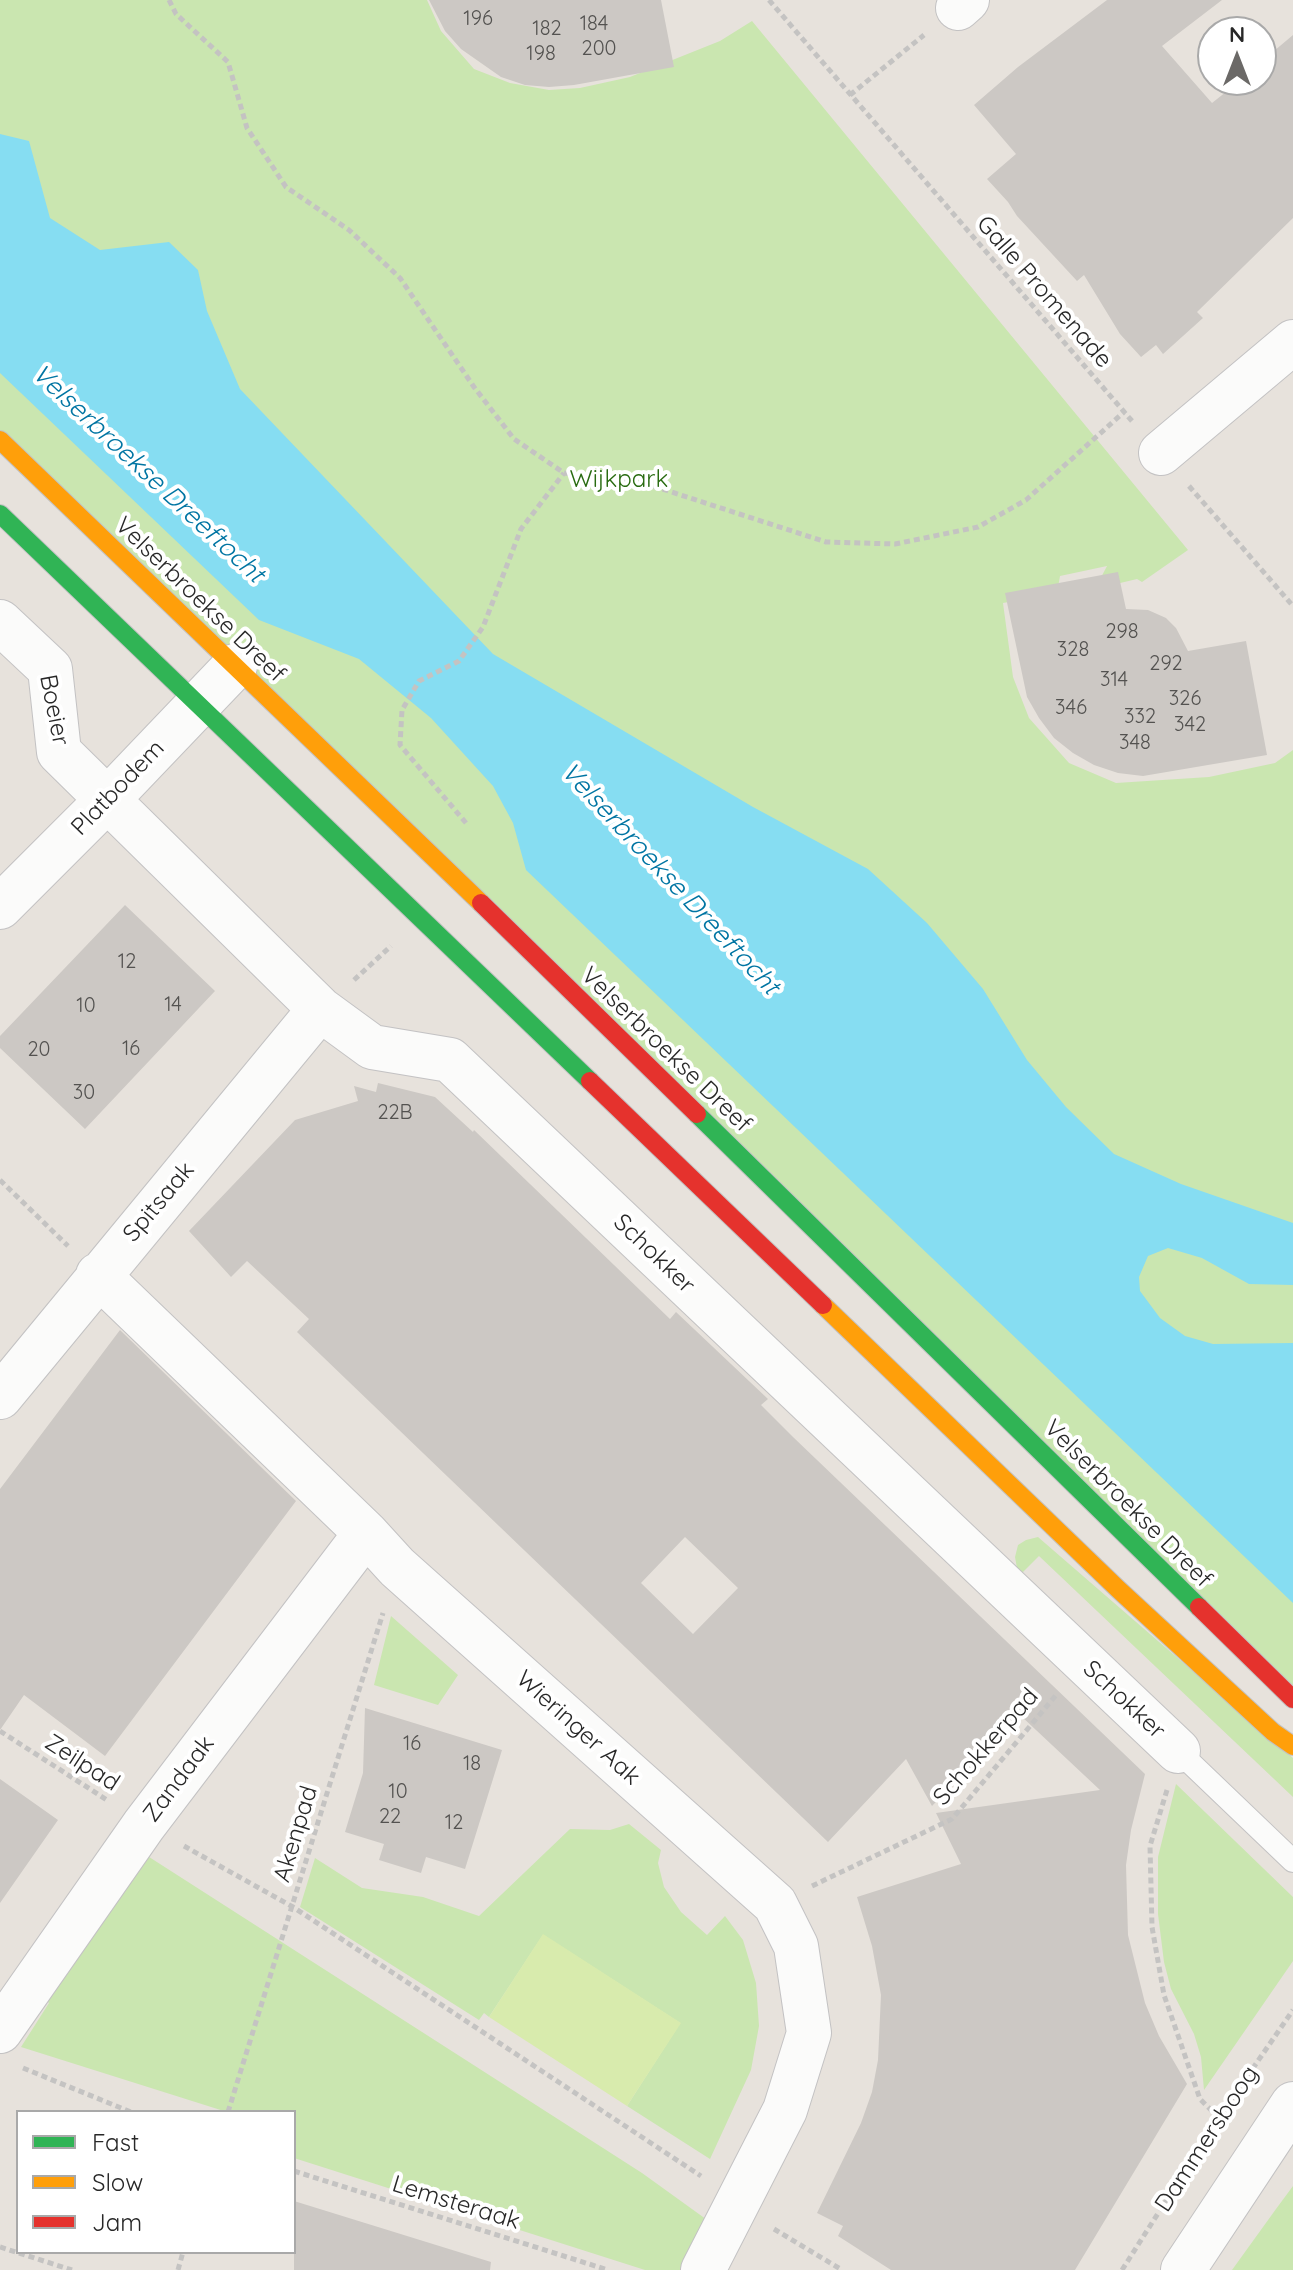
<!DOCTYPE html>
<style>
body{margin:0}
#map{position:relative;width:1293px;height:2270px;overflow:hidden;background:#e7e2dc;font-family:Quicksand,sans-serif}
canvas{display:block}
.legend{position:absolute;left:16px;top:2110px;width:280px;height:144px;box-sizing:border-box;background:#fff;border:2px solid #a9a9a9;margin:0;padding:10px 14px;list-style:none;font-size:24px;color:#282828}
.legend li{display:flex;align-items:center;gap:16px;height:40px}
.legend b{width:40px;border:2px solid #a9a9a9}
.north{position:absolute;left:1197px;top:16px;width:80px;height:80px;box-sizing:border-box;background:#fff;border:2px solid #a9a9a9;border-radius:50%;rotate:0deg;font-size:22px;font-weight:700;line-height:32px;text-align:center;color:#282828}
.north::after{content:'';display:block;margin:auto;width:28px;height:36px;background:#6b6967;clip-path:polygon(50% 0,100% 100%,50% 72%,0 100%)}
</style>
<div id="map">
<canvas width="1293" height="2270"></canvas>
<ul class="legend">
<li><b style="height:10px;background:#30b455"></b>Fast</li>
<li><b style="height:10px;background:#ff9f0a"></b>Slow</li>
<li><b style="height:10px;background:#e5322d"></b>Jam</li>
</ul>
<div class="north">N</div>
</div>
<script>
const ctx = document.querySelector('canvas').getContext('2d');
ctx.lineJoin = 'round';
function fill(path, color) { ctx.fillStyle = color; ctx.fill(path, 'evenodd'); }
const toPath = rows => new Path2D(rows.map(r => 'M' + r).join(''));
function stroke(path, color, width, dash) { ctx.strokeStyle = color; ctx.lineWidth = width; ctx.lineCap = dash ? 'butt' : 'round'; ctx.setLineDash(dash || []); ctx.stroke(path); }
function write(font, color, halo, rows, align = 'center') {
  ctx.font = font + ' Quicksand,sans-serif'; ctx.lineWidth = 8; ctx.setLineDash([]); ctx.textBaseline = 'middle'; ctx.strokeStyle = halo; ctx.fillStyle = color; for (const [text, x, y, turn = 0] of rows) {
    ctx.save(); ctx.translate(x, y); ctx.rotate((+turn || 0) * Math.PI / 180); ctx.textAlign = isNaN(turn) ? turn : align; if (halo) ctx.strokeText(text, 0, 0); ctx.fillText(text, 0, 0); ctx.restore();
  }
}
fill(toPath([
 [0,0,427,0,441,31,474,69,510,83,549,90,580,88,630,77,720,41,752,21,1188,550,1142,582,1137,579,1095,589,1107,566,1060,576,1057,593,1003,603,1013,677,1029,718,1069,763,1116,783,1209,777,1275,763,1293,750,1293,1688,0,436],
 [1038,1537,1293,1758,1293,1797,1039,1556,1022,1573,1017,1568,1015,1557,1018,1545,1026,1540],
 [391,1616,458,1675,438,1705,374,1685],
 [1176,1784,1293,1897,1293,1961,1204,2090,1201,2057,1194,2034,1171,1989,1164,1962,1158,1914,1158,1857],
 [629,1824,661,1850,658,1863,664,1887,681,1912,707,1935,725,1916,743,1940,756,1983,759,2026,751,2070,710,2159,627,2106,680,2023,543,1935,489,2017,484,2013,479,2020,300,1907,315,1858,362,1888,423,1897,479,1916,570,1829,610,1830],
 [146,1855,642,2173,710,2222,682,2270,645,2270,294,2158,294,2112,227,2112,21,2047,49,2003,45,1999],
 [1293,2186,1293,2270,1232,2270,1276,2209]
]), '#cae6b0');
fill(toPath([
 [543,1934,681,2023,627,2106,489,2017]
]), '#d8ebad');
fill(toPath([
 [0,134,29,141,50,218,100,250,169,242,198,270,207,311,240,389,493,654,753,807,868,869,927,923,983,989,1027,1060,1066,1107,1114,1154,1181,1184,1293,1223,1293,1285,1249,1284,1202,1258,1168,1248,1148,1256,1139,1277,1140,1291,1160,1318,1185,1336,1213,1344,1293,1343,1293,1603,526,870,513,823,493,786,431,718,359,659,259,620,0,373]
]), '#86ddf2');
fill(toPath([
 [429,0,661,0,674,67,574,85,549,87,525,85,501,77,461,49,445,31],
 [1107,0,1222,0,1162,46,1212,103,1241,80,1261,80,1261,62,1293,35,1293,218,1197,312,1203,318,1163,354,1156,345,1141,357,1120,334,1084,275,1077,281,1017,216,1008,202,987,179,1016,154,974,105,1018,67],
 [1118,572,1126,609,1148,610,1166,618,1176,628,1188,651,1246,641,1267,755,1143,776,1118,773,1094,765,1073,753,1054,738,1039,718,1027,697,1005,593],
 [125,905,215,991,85,1129,0,1048,0,1036],
 [378,1083,435,1097,473,1132,474,1130,670,1319,676,1312,768,1399,761,1405,793,1437,1145,1774,1131,1830,1126,1865,1128,1935,1145,2003,1159,2036,1187,2084,1075,2270,891,2270,838,2236,843,2226,817,2213,861,2123,872,2092,878,2060,881,1995,872,1946,857,1897,961,1864,936,1813,1100,1790,1020,1715,932,1806,906,1759,828,1842,297,1332,309,1319,247,1261,231,1277,189,1231,295,1120,358,1101,354,1086,376,1092],
 [685,1537,738,1588,693,1634,641,1583],
 [120,1330,296,1501,105,1756,24,1695,0,1730,0,1489],
 [365,1708,502,1750,465,1869,426,1857,421,1873,379,1860,384,1844,345,1832,363,1773],
 [0,1779,58,1820,0,1903],
 [294,2201,491,2262,490,2270,294,2270]
]), '#ccc8c4');
const lane = toPath([
 [1178,1751,1293,1861]
]);
const street = toPath([
 [958,8,967,0],
 [1161,453,1293,342],
 [0,622,50,669,59,752,320,1009,372,1047,450,1060,1178,1751],
 [0,907,108,799,235,666],
 [98,1275,366,1533,397,1567,775,1904,796,1946,809,2033,785,2110,703,2270],
 [0,1397,320,1009],
 [0,2031,144,1825,366,1533],
 [1183,2270,1293,2104]
]);
const fast = toPath([
 [0,514,590,1081],
 [697,1114,1199,1607]
]);
const slow = toPath([
 [0,440,481,903],
 [823,1305,1118,1589,1273,1732,1293,1746]
]);
const jam = toPath([
 [481,903,697,1114],
 [590,1081,823,1305],
 [1199,1607,1293,1699]
]);
stroke(lane, '#c3c2c3', 24);
stroke(street, '#c3c2c3', 46);
stroke(fast, '#c3c2c3', 20);
stroke(slow, '#c3c2c3', 20);
stroke(jam, '#c3c2c3', 20);
stroke(toPath([
 [169,0,176,14,228,62,247,128,286,187,349,230,400,278,474,387,514,439,564,473,653,486,826,542,895,544,978,527,1026,500,1124,412],
 [769,0,1132,421],
 [850,95,924,35],
 [1189,486,1293,606],
 [466,823,400,745,402,710,419,681,459,661,483,627,521,529,564,473],
 [354,980,391,946],
 [0,1180,68,1246],
 [0,1731,107,1800],
 [1167,1790,1150,1846,1152,1927,1164,1995,1200,2099,1228,2127],
 [184,1846,293,1907,701,2176],
 [812,1886,952,1819,1057,1694],
 [23,2068,131,2112],
 [228,2112,383,1613],
 [294,2171,608,2270],
 [774,2229,842,2270],
 [0,2247,72,2270],
 [178,2270,183,2252],
 [1122,2270,1218,2119,1293,2010]
]), '#c4c3c2', 5, [6, 4]);
stroke(lane, '#fbfbfa', 22);
stroke(street, '#fbfbfa', 44);
stroke(fast, '#30b455', 18);
stroke(slow, '#ff9f0a', 18);
stroke(jam, '#e5322d', 18);
write('20px', '#535250', null, [
 ["196",478,19],
 ["184",594,24],
 ["182",547,29],
 ["200",599,49],
 ["198",541,54],
 ["298",1122,632],
 ["328",1073,650],
 ["292",1166,664],
 ["314",1114,680],
 ["326",1185,699],
 ["346",1071,708],
 ["332",1140,717],
 ["342",1190,725],
 ["348",1135,743],
 ["12",127,962],
 ["14",173,1005],
 ["10",86,1006],
 ["16",131,1049],
 ["20",39,1050],
 ["30",84,1093],
 ["22B",395,1113],
 ["16",412,1744],
 ["18",472,1764],
 ["10",398,1792],
 ["22",390,1817],
 ["12",454,1823]
]);
write('24px', '#282828', '#fff', [
 ["Galle Promenade",1044,292,49],
 ["Velserbroekse Dreef",200,600,44],
 ["Boeier",54,710,79],
 ["Platbodem",118,788,-46],
 ["Velserbroekse Dreef",666,1050,44],
 ["Spitsaak",159,1202,-50],
 ["Schokker",654,1254,44],
 ["Velserbroekse Dreef",1128,1504,45],
 ["Schokker",1124,1700,43],
 ["Wieringer Aak",578,1728,42],
 ["Schokkerpad",986,1747,-49],
 ["Zeilpad",82,1763,33],
 ["Zandaak",179,1779,-53],
 ["Akenpad",296,1834,-73],
 ["Dammersboog",1207,2139,-57],
 ["Lemsteraak",456,2203,17]
]);
write('24px', '#296b11', '#fff', [
 ["Wijkpark",619,480]
]);
write('italic 26px', '#0075a3', '#fff', [
 ["Velserbroekse Dreeftocht",148,474,43],
 ["Velserbroekse Dreeftocht",670,879,47]
]);
</script>
